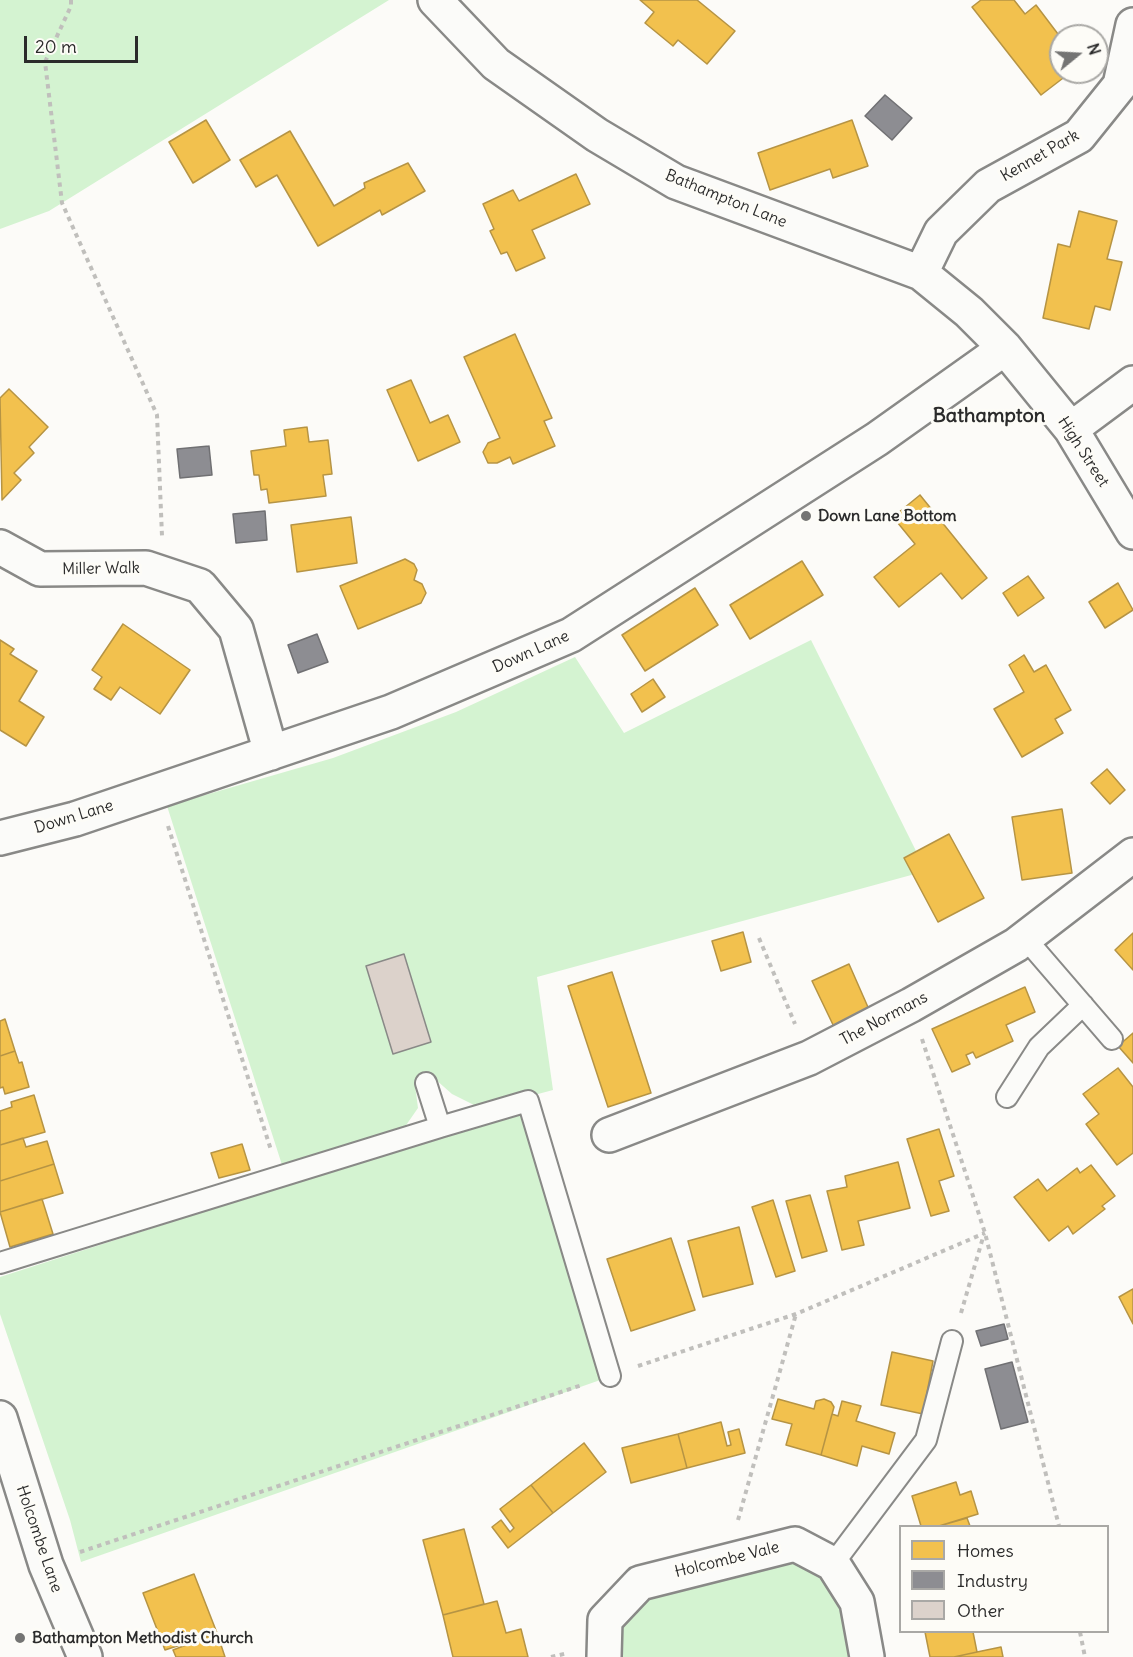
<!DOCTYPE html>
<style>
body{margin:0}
#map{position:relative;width:1133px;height:1657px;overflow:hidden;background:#fcfbf8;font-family:Delius,sans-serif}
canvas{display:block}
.legend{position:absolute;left:899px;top:1525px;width:210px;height:108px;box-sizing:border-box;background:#fdfcf7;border:2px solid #a9a8a5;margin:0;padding:8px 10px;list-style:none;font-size:18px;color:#2b2b2b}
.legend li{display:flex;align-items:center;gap:12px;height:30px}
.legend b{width:30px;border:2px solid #a9a8a5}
.north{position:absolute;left:1049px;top:24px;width:60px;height:60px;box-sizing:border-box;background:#fdfcf7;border:2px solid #a9a8a5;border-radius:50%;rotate:72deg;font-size:16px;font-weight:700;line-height:24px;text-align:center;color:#2b2b2b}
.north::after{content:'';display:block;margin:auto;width:21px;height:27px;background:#747473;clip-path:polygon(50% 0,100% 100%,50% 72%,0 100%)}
.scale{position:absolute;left:24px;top:36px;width:114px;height:27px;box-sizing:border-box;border:3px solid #2b2b2b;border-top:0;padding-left:8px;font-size:18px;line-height:21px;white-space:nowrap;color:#2b2b2b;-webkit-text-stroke:4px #fdfcf7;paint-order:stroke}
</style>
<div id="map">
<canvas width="1133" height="1657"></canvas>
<ul class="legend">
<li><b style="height:16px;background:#f2c14e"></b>Homes</li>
<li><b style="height:16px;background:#8d8d92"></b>Industry</li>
<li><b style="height:16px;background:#dcd2cb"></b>Other</li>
</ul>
<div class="north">N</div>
<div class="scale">20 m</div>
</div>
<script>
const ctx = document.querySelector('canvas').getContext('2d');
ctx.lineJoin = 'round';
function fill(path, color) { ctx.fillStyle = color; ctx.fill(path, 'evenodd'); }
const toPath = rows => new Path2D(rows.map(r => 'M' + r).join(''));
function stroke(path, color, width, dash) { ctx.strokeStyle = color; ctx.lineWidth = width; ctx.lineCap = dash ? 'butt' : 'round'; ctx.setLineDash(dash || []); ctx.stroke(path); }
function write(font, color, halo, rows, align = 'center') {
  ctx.font = font + ' Delius,sans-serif'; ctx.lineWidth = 6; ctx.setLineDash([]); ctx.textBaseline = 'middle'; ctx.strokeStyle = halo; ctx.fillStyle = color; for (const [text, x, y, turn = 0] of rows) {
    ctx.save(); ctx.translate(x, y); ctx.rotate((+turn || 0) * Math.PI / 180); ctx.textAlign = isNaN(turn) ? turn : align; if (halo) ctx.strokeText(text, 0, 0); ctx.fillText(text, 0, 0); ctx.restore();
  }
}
fill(toPath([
 [0,0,389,0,49,211,0,229],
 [811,640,926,871,537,977,553,1090,482,1109,452,1094,435,1079,415,1085,418,1108,402,1131,282,1165,167,806,333,758,456,712,575,657,624,733],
 [529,1107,606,1378,81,1562,70,1520,0,1314,0,1277],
 [793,1562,824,1572,841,1608,851,1657,620,1657,620,1627,648,1597]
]), '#d4f3d1');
const homes = toPath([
 [640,0,697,0,735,31,707,64,678,40,673,46,645,23,654,12,640,0],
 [981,0,1014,0,1025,14,1036,5,1061,38,1061,72,1071,72,1041,95,972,7,981,0],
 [206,120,230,160,193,183,169,142,206,120],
 [852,120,868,166,833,178,830,169,770,190,758,153,852,120],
 [290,131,334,206,365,188,364,183,408,163,425,191,382,215,380,210,318,246,277,175,256,187,240,160,290,131],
 [576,174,590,204,532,230,545,258,516,271,507,252,501,254,490,231,494,229,483,204,513,190,519,201,576,174],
 [1079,211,1117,221,1107,259,1122,262,1110,310,1095,306,1089,329,1043,318,1058,244,1070,247,1079,211],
 [515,334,552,418,544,421,555,446,513,464,510,457,497,463,488,463,483,452,488,443,500,438,464,357,515,334],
 [411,380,430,423,448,415,460,442,418,461,387,390,411,380],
 [9,389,48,427,29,447,34,453,14,473,21,480,2,500,0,398,9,389],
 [307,427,309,442,328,440,332,474,323,475,326,496,269,503,267,489,261,490,259,475,254,475,251,451,286,446,284,430,307,427],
 [920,495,987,578,962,599,941,573,899,607,874,577,915,544,893,517,920,495],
 [351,517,357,563,297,572,291,525,351,517],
 [405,559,414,564,417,570,414,580,422,584,426,593,421,603,358,629,340,586,405,559],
 [802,561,823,595,750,639,730,605,802,561],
 [1028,576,1044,598,1018,616,1003,593,1028,576],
 [1118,583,1133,610,1105,628,1089,602,1118,583],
 [695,588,718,625,645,671,622,635,695,588],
 [123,624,190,670,160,714,120,687,111,700,94,689,102,677,92,670,123,624],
 [0,640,14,649,10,654,37,671,19,701,44,717,26,746,0,730,0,640],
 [1024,655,1034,672,1046,665,1071,710,1055,719,1063,733,1022,757,994,709,1024,692,1009,665,1024,655],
 [653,679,665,697,642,712,631,694,653,679],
 [1107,769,1125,790,1110,804,1091,783,1107,769],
 [1062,809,1072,873,1022,880,1012,817,1062,809],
 [949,834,984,898,938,922,904,858,949,834],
 [743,932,751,962,721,971,712,941,743,932],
 [1133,933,1133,970,1115,950,1133,933],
 [849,964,871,1014,836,1031,812,981,849,964],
 [612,972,651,1093,608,1107,568,986,612,972],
 [1025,987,1035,1012,1006,1025,1013,1041,976,1058,973,1052,966,1055,970,1064,952,1072,932,1029,1025,987],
 [5,1019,15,1051,0,1056,0,1021,5,1019],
 [1133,1033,1133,1063,1118,1046,1133,1033],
 [15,1051,19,1063,22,1062,29,1087,5,1094,3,1087,0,1088,0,1056,15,1051],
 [1118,1068,1133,1087,1133,1153,1117,1165,1086,1124,1099,1114,1083,1094,1118,1068],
 [34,1095,45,1132,0,1145,0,1111,12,1107,11,1102,34,1095],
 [939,1129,954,1176,939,1181,949,1211,931,1216,907,1139,939,1129],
 [23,1138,26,1147,47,1141,54,1164,0,1181,0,1145,23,1138],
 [242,1144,250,1170,219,1178,211,1153,242,1144],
 [898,1162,910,1208,858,1221,864,1245,842,1250,827,1191,847,1187,845,1176,898,1162],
 [54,1164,63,1193,0,1212,0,1181,54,1164],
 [1091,1165,1115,1196,1102,1206,1105,1209,1073,1234,1068,1226,1049,1241,1014,1197,1038,1179,1047,1191,1077,1168,1080,1173,1091,1165],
 [810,1195,827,1251,802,1258,786,1201,810,1195],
 [42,1199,53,1234,10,1247,0,1212,42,1199],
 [773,1200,795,1271,776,1277,752,1207,773,1200],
 [739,1227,753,1284,703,1297,688,1241,739,1227],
 [671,1238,695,1310,631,1331,607,1259,671,1238],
 [1133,1289,1133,1324,1119,1297,1133,1289],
 [892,1352,933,1361,923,1414,881,1405,892,1352],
 [778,1399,814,1409,816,1401,824,1399,831,1402,834,1407,821,1455,786,1445,792,1424,772,1419,778,1399],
 [842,1401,861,1406,856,1421,895,1433,889,1454,862,1446,857,1466,821,1455,832,1414,838,1416,842,1401],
 [721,1422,727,1446,731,1445,728,1432,739,1429,745,1453,687,1468,678,1434,721,1422],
 [678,1434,687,1468,631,1483,622,1448,678,1434],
 [584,1443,606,1472,553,1513,531,1485,584,1443],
 [956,1482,960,1495,971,1491,978,1514,939,1526,921,1526,912,1496,956,1482],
 [531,1485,553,1513,508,1548,492,1527,501,1520,510,1532,514,1528,500,1509,531,1485],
 [967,1518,970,1526,939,1526,967,1518],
 [464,1529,484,1604,443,1615,423,1540,464,1529],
 [194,1574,217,1633,165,1650,143,1593,194,1574],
 [497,1601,506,1633,521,1629,528,1657,453,1657,443,1615,497,1601],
 [925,1632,973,1632,977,1652,954,1657,930,1657,925,1632],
 [217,1633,225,1657,176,1657,173,1650,217,1633],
 [1001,1647,1003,1657,954,1657,977,1652,1001,1647]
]);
fill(homes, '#f2c14e');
stroke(homes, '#b69444', 1.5);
const industry = toPath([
 [885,95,912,118,892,140,865,116,885,95],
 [209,446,212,475,180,478,177,449,209,446],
 [265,511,267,540,236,543,233,514,265,511],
 [317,634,328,662,298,673,288,645,317,634],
 [1004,1324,1008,1339,981,1346,976,1331,1004,1324],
 [1012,1362,1028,1422,1001,1429,985,1369,1012,1362]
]);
fill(industry, '#8d8d92');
stroke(industry, '#707073', 1.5);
const building = toPath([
 [404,954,431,1042,393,1054,366,966,404,954]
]);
fill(building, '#dcd2cb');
stroke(building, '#898987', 1.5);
const lane = toPath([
 [1025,938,1112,1039],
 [1007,1097,1039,1047,1083,1005],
 [440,1127,528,1101,610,1376],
 [0,1263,440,1127,426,1083],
 [833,1564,926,1440,952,1341]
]);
const street = toPath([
 [435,0,496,64,597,135,676,182,921,273,969,312,1005,348,1071,429,1133,532],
 [921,273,941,232,988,186,1079,136,1120,85,1133,25],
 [1071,429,1133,383],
 [0,547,40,569,146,568,200,586,236,629,271,753],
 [0,838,75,819,391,712,571,635,877,439,1005,348],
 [609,1135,809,1058,911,1005,1016,945,1133,855],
 [0,1418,46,1565,85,1657],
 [604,1657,605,1620,640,1583,795,1544,833,1564,857,1602,867,1657]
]);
stroke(lane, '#898987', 24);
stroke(street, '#898987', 38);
stroke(toPath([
 [71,0,71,6,45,62,62,203,157,415,162,536],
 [168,826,271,1150],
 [759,938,795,1024],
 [922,1039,985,1233,1059,1526],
 [961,1313,984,1234],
 [638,1366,796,1314,985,1233],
 [738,1520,796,1314],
 [80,1552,582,1385],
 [1080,1632,1085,1657],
 [551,1657,568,1653]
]), '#c0bfbc', 4, [4.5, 4.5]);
stroke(lane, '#fbfbf9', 20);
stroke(street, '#fbfbf9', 33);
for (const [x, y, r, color] of [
 [806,516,6,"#747473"],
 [20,1638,6,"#747473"]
]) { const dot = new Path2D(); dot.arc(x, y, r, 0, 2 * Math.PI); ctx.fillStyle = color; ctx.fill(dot); stroke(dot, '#fdfcf7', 2); }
write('16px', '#2b2b2b', '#fdfcf7', [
 ["Kennet Park",1040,156,-30],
 ["Bathampton Lane",726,199,22],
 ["High Street",1083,452,57],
 ["Miller Walk",101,569,-1],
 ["Down Lane",531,652,-24],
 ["Down Lane",74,817,-17],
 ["The Normans",884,1019,-28],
 ["Holcombe Lane",39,1539,71],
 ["Holcombe Vale",727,1560,-14]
]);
write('bold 16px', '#2b2b2b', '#fdfcf7', [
 ["Down Lane Bottom",818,516],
 ["Bathampton Methodist Church",32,1638]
], 'left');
write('bold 20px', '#2b2b2b', '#fdfcf7', [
 ["Bathampton",989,416]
]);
</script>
